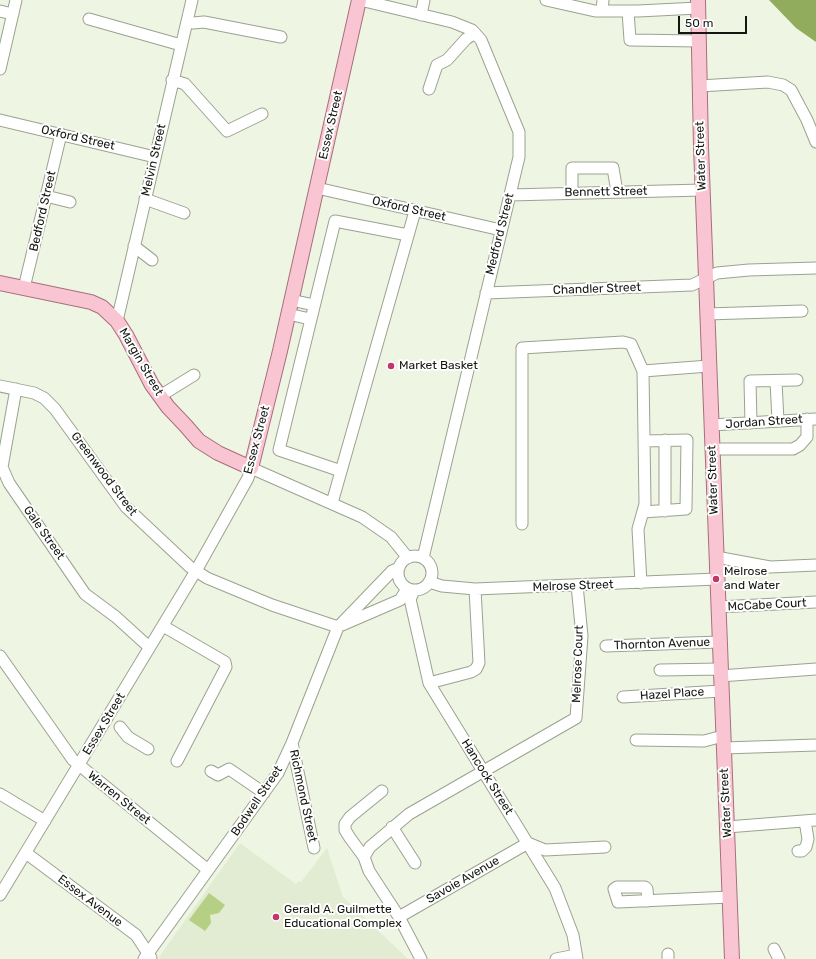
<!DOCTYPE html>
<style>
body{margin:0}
#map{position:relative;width:816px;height:959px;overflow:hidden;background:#eef6e3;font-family:Rubik,sans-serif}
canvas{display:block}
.scale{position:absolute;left:678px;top:16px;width:69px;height:18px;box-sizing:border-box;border:2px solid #141710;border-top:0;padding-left:5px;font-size:12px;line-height:14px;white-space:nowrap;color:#141710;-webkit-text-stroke:3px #fff;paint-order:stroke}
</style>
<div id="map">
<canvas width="816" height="959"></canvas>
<div class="scale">50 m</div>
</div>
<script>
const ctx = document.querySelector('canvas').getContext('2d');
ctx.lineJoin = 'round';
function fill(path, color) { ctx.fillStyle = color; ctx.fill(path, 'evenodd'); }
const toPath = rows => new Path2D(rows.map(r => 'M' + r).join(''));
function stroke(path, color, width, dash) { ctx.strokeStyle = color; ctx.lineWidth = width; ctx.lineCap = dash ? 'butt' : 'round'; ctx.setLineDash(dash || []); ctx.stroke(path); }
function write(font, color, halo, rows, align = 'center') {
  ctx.font = font + ' Rubik,sans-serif'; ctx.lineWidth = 4; ctx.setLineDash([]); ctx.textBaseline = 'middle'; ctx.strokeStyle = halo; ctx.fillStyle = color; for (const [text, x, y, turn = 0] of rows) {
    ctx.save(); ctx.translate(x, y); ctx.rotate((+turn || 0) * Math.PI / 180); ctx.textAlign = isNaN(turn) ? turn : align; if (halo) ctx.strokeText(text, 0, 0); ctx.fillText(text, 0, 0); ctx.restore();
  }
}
fill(toPath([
 [240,843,296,884,298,881,301,882,327,848,343,897,408,959,160,959,159,957]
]), '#e2ecd2');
fill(toPath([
 [209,893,225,905,219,913,210,915,211,923,205,931,189,920]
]), '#b5d084');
fill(toPath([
 [769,0,816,0,816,42,796,28]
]), '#91ac5c');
const minor = toPath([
 [360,0,452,22,472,30,481,40,519,132,519,157,423,558],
 [546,0,595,11,638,11,698,8],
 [0,11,13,14],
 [602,11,603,0],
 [628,11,630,40,699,41],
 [421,15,424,0],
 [89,19,181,45],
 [187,21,193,23,204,22,281,37],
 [0,69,16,0],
 [172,80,185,84,227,131,262,114],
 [699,86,768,82,783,85,791,90,807,120,816,142],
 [429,89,437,65,447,60,466,39,475,33],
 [0,120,155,157],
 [317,188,501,230],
 [572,193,572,168,613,168,617,192],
 [510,195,702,190],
 [46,196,70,202],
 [145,199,184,213],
 [134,246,152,260],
 [24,288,61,134],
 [486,293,692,285,717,273,749,270,816,268],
 [291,300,314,305],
 [288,314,310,319],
 [707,314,802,311],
 [117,321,192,0],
 [776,381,778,421],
 [0,386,34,393,44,398,55,409,126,507,190,567,207,578,272,605,338,627],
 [16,389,2,467,9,483,85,594,116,617,149,647],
 [160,396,194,375],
 [751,423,750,381,797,380],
 [711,425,816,419],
 [712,449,793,449,800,445,807,437,807,419],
 [341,471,279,450,335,221,408,235],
 [332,503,415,211],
 [665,511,665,440],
 [643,512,686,509,687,440,644,441],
 [522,524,522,348,623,342,631,344,643,371],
 '398 573a17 17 0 1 1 34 0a17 17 0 1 1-34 0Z',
 [716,557,770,567,816,565],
 [429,582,442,586,475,589,717,579],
 [641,583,638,529,645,504,643,371,709,366],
 [414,591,410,599,429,683,555,888,573,935,577,959],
 [718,607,816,602],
 [342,625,400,600,407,589],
 [163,626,213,655,225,662,226,667,177,761],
 [606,646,719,642],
 [0,656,73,760,208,870],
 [660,670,720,669],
 [720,676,816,669],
 [429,683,471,672,476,669,479,663,475,589],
 [623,697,721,691],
 [120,727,128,737,148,749],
 [636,740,704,741,723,736],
 [292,743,314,848],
 [724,748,816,745],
 [211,771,218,775,229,769,264,793],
 [0,794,45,821],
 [392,827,415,863],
 [727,827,816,820],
 [798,851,802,851,806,847,808,839,805,821],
 [26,853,136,935,151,958],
 [364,857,350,838,345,830,345,824,350,817,382,791],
 [0,895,197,569,248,478,251,468,362,517,391,537,408,558],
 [648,901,647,889,645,887,617,887,614,889,618,902,730,897],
 [399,917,528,843,545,850,605,847],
 [774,949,779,959],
 [668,954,668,959],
 [144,959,278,773,292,743,338,627,392,571,399,568],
 [421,959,399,917,369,871,364,857,370,847,409,814,576,718,582,636,577,585],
 [556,959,576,955]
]);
const major = toPath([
 [698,0,701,147,732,959],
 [0,283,91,302,102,307,117,321,126,335,152,385,168,407,186,426,199,441,218,453,251,468,280,351,359,0]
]);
stroke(minor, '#9ba290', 13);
stroke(major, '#a76f7b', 16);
stroke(minor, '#fff', 11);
stroke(major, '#fac5d3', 14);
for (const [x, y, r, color] of [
 [391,366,4,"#c23669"],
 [716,579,4,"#c23669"],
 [276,917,4,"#c23669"]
]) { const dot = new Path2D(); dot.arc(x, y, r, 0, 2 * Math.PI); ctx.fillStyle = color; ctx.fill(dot); stroke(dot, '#fff', 1.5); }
write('12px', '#141710', '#fff', [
 ["Essex Street",331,125,-77],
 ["Oxford Street",78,138,13],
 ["Water Street",701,156,-92],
 ["Melvin Street",154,160,-77],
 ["Bennett Street",606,192,-1],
 ["Oxford Street",409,209,13],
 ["Bedford Street",43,211,-77],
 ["Medford Street",500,234,-76],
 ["Chandler Street",597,289,-2],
 ["Margin Street",141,362,60],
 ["Jordan Street",764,422,-4],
 ["Essex Street",257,440,-75],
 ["Greenwood Street",104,474,53],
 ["Water Street",713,480,-92],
 ["Gale Street",44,533,55],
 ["Melrose Street",573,586,-2],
 ["McCabe Court",767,605,-3],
 ["Thornton Avenue",662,644,-2],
 ["Melrose Court",578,664,-88],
 ["Hazel Place",672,694,-4],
 ["Essex Street",104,724,-59],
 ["Hancock Street",487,777,58],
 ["Richmond Street",303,796,78],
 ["Warren Street",119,798,39],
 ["Bodwell Street",257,801,-56],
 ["Water Street",726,803,-93],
 ["Savoie Avenue",463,880,-30],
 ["Essex Avenue",90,901,37]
]);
write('12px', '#141710', '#fff', [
 ["Market Basket",399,366],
 ["Melrose",724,572],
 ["and Water",724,586],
 ["Gerald A. Guilmette",284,910],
 ["Educational Complex",284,924]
], 'left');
</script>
